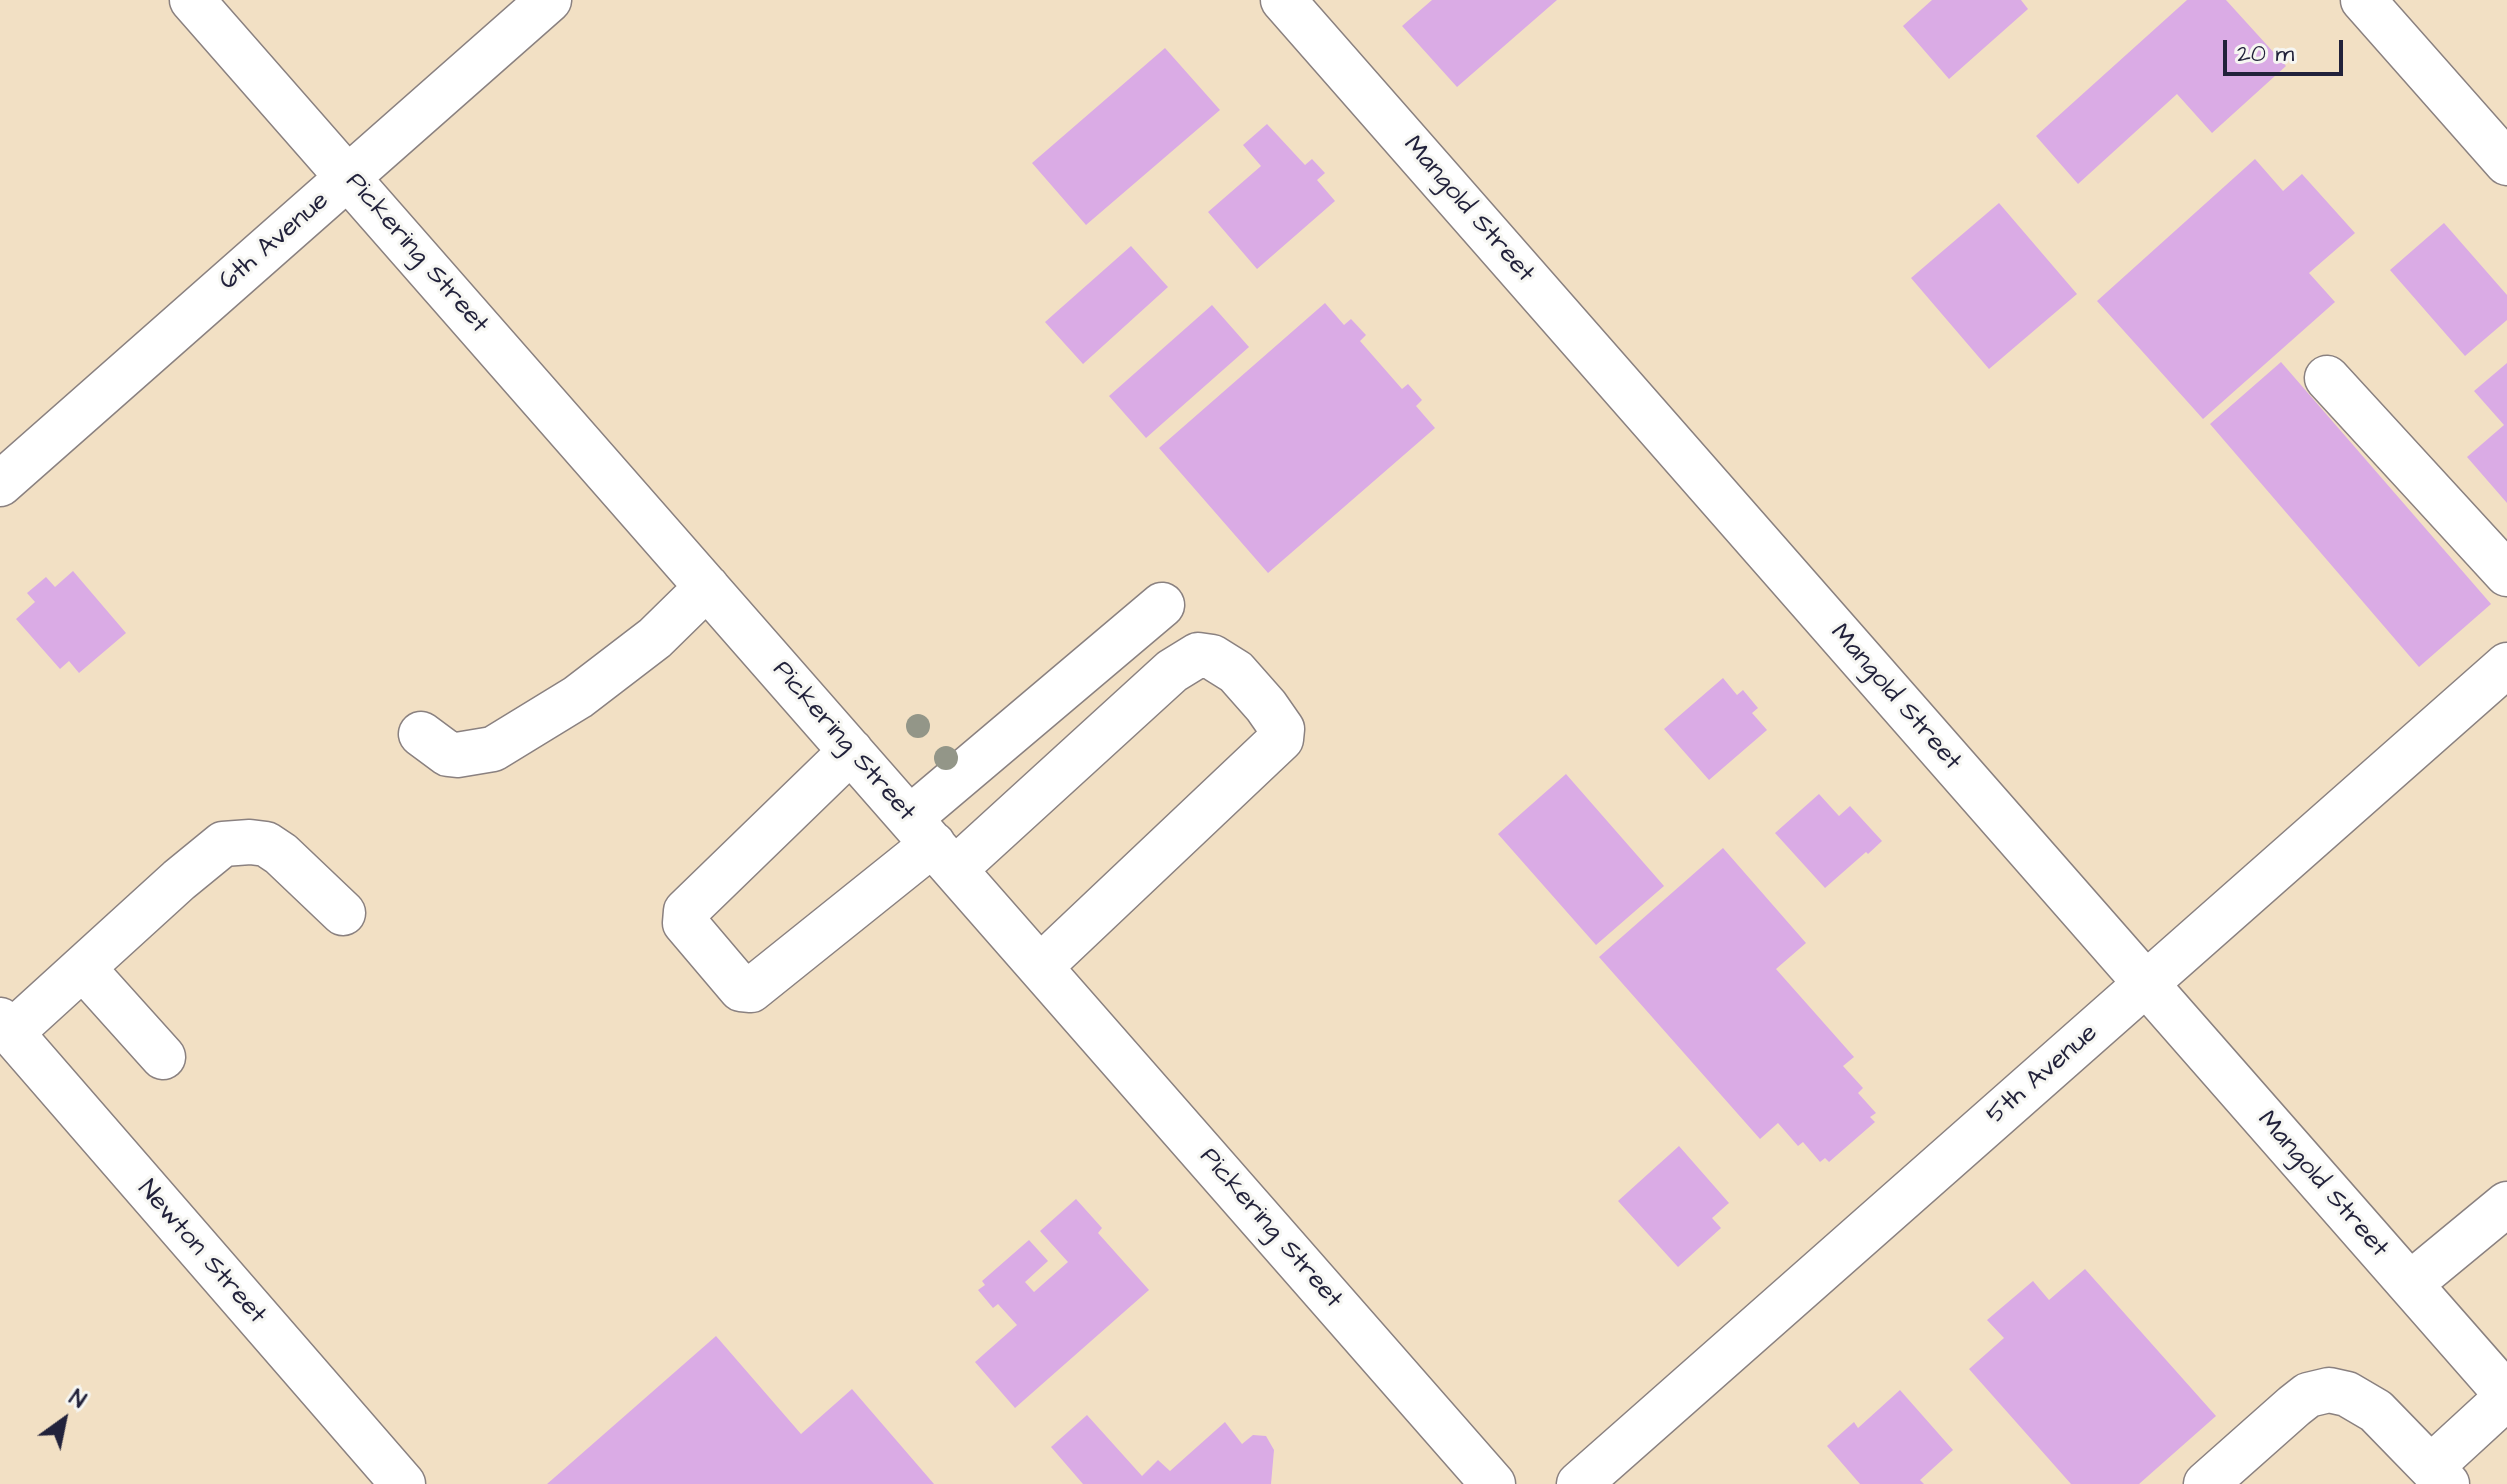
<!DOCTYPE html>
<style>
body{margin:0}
#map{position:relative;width:2507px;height:1484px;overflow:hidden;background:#f2e0c4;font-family:"Architects Daughter",sans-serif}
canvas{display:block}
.north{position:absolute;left:24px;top:1380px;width:80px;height:80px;-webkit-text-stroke:6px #f6f6f2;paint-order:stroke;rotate:33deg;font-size:22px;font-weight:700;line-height:32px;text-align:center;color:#22223b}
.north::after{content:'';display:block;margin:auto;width:28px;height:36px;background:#22223b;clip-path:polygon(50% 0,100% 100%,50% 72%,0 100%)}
.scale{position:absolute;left:2223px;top:40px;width:120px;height:36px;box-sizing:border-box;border:4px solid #22223b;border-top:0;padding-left:10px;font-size:24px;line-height:28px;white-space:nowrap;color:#22223b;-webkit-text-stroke:6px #f6f6f2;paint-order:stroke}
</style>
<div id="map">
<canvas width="2507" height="1484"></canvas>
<div class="north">N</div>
<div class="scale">20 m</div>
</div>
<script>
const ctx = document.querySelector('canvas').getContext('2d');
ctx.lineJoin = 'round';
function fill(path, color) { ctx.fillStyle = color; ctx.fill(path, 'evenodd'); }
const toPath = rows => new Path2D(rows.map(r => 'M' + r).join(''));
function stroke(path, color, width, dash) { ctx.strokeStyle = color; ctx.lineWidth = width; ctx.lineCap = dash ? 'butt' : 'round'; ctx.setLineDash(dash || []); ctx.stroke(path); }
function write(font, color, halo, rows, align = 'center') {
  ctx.font = font + ' "Architects Daughter",sans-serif'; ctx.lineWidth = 6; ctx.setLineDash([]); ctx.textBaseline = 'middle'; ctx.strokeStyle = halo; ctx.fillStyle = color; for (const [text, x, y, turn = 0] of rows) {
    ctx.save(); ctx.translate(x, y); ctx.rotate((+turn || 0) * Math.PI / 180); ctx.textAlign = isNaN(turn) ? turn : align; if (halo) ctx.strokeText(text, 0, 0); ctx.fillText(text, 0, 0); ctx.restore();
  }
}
fill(toPath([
 [1432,0,1557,0,1457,87,1402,26],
 [1932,0,2021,0,2028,9,1949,79,1903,26],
 [2187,0,2226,0,2286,66,2212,133,2177,94,2078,184,2036,136],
 [1165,48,1220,110,1086,225,1032,163],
 [1267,124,1305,165,1312,159,1325,173,1317,180,1335,201,1257,269,1208,212,1261,166,1243,145],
 [2255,159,2283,191,2302,174,2355,233,2309,273,2335,302,2203,419,2097,301],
 [1999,203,2077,294,1989,369,1911,278],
 [2444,223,2507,295,2507,320,2465,356,2390,270],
 [1131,246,1168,287,1083,364,1045,322],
 [1325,303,1344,325,1351,319,1366,335,1360,341,1402,389,1408,384,1422,400,1416,406,1435,428,1268,573,1159,448],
 [1212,305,1249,347,1146,438,1109,396],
 [2281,362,2491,604,2419,667,2210,424],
 [2507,363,2507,503,2467,457,2504,425,2474,391],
 [73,571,126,633,79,673,69,661,60,669,16,619,35,602,27,593,46,577,55,587],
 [1723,678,1737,695,1743,690,1758,708,1752,713,1767,730,1709,780,1664,729],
 [1566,774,1664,886,1596,945,1498,834],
 [1819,794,1839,816,1850,806,1882,841,1868,854,1866,852,1825,888,1775,833],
 [1723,848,1806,943,1776,969,1854,1057,1843,1066,1863,1088,1858,1093,1876,1113,1870,1117,1875,1122,1829,1162,1825,1158,1820,1162,1803,1142,1798,1146,1778,1123,1760,1139,1599,957],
 [1679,1146,1729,1203,1712,1218,1721,1228,1678,1267,1618,1201],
 [1076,1199,1102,1228,1098,1233,1149,1290,1015,1408,975,1362,1017,1325,998,1304,993,1308,978,1290,985,1285,982,1281,1029,1240,1048,1261,1025,1282,1034,1292,1068,1262,1040,1231],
 [2085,1269,2216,1416,2139,1484,2071,1484,1969,1369,2004,1338,1987,1320,2033,1281,2049,1300],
 [716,1336,801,1434,852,1389,934,1484,547,1484],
 [1900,1390,1953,1450,1920,1480,1924,1484,1860,1484,1827,1446,1854,1422,1858,1428],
 [1087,1415,1142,1476,1158,1460,1170,1471,1225,1422,1242,1444,1253,1435,1266,1436,1274,1450,1271,1484,1083,1484,1051,1447]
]), '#daabe5');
const minor = toPath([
 [192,0,1493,1484],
 [1283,0,2507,1395],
 [2363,0,2507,163],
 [2327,378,2507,574],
 [0,484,549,0],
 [421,734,448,754,457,755,493,749,578,697,655,638,707,587],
 [851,751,686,911,685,923,741,989,751,990,933,844],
 [910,818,1162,605],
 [955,869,1172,671,1198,655,1212,657,1236,672,1266,706,1282,729,1281,739,1040,967],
 [83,968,163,1057],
 [0,1020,403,1484],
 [11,1033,179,880,223,844,250,842,266,844,281,854,343,913],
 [2410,1284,2507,1204],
 [2432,1466,2507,1397],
 [1579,1484,2507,665],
 [2206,1484,2294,1406,2308,1395,2329,1390,2347,1394,2376,1411,2447,1484]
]);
stroke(minor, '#8a8180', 47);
stroke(minor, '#fff', 44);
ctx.fillStyle = '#939688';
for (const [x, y] of [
 [918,726],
 [946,758]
]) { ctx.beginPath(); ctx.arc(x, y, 12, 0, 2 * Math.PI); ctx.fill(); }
write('26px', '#22223b', '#f6f6f2', [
 ["Mangold Street",1468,210,49],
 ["6th Avenue",275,242,-41],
 ["Pickering Street",416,254,49],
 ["Mangold Street",1895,698,49],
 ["Pickering Street",843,742,49],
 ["5th Avenue",2043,1075,-41],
 ["Mangold Street",2322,1185,49],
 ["Pickering Street",1270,1229,49],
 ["Newton Street",201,1253,49]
]);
</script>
